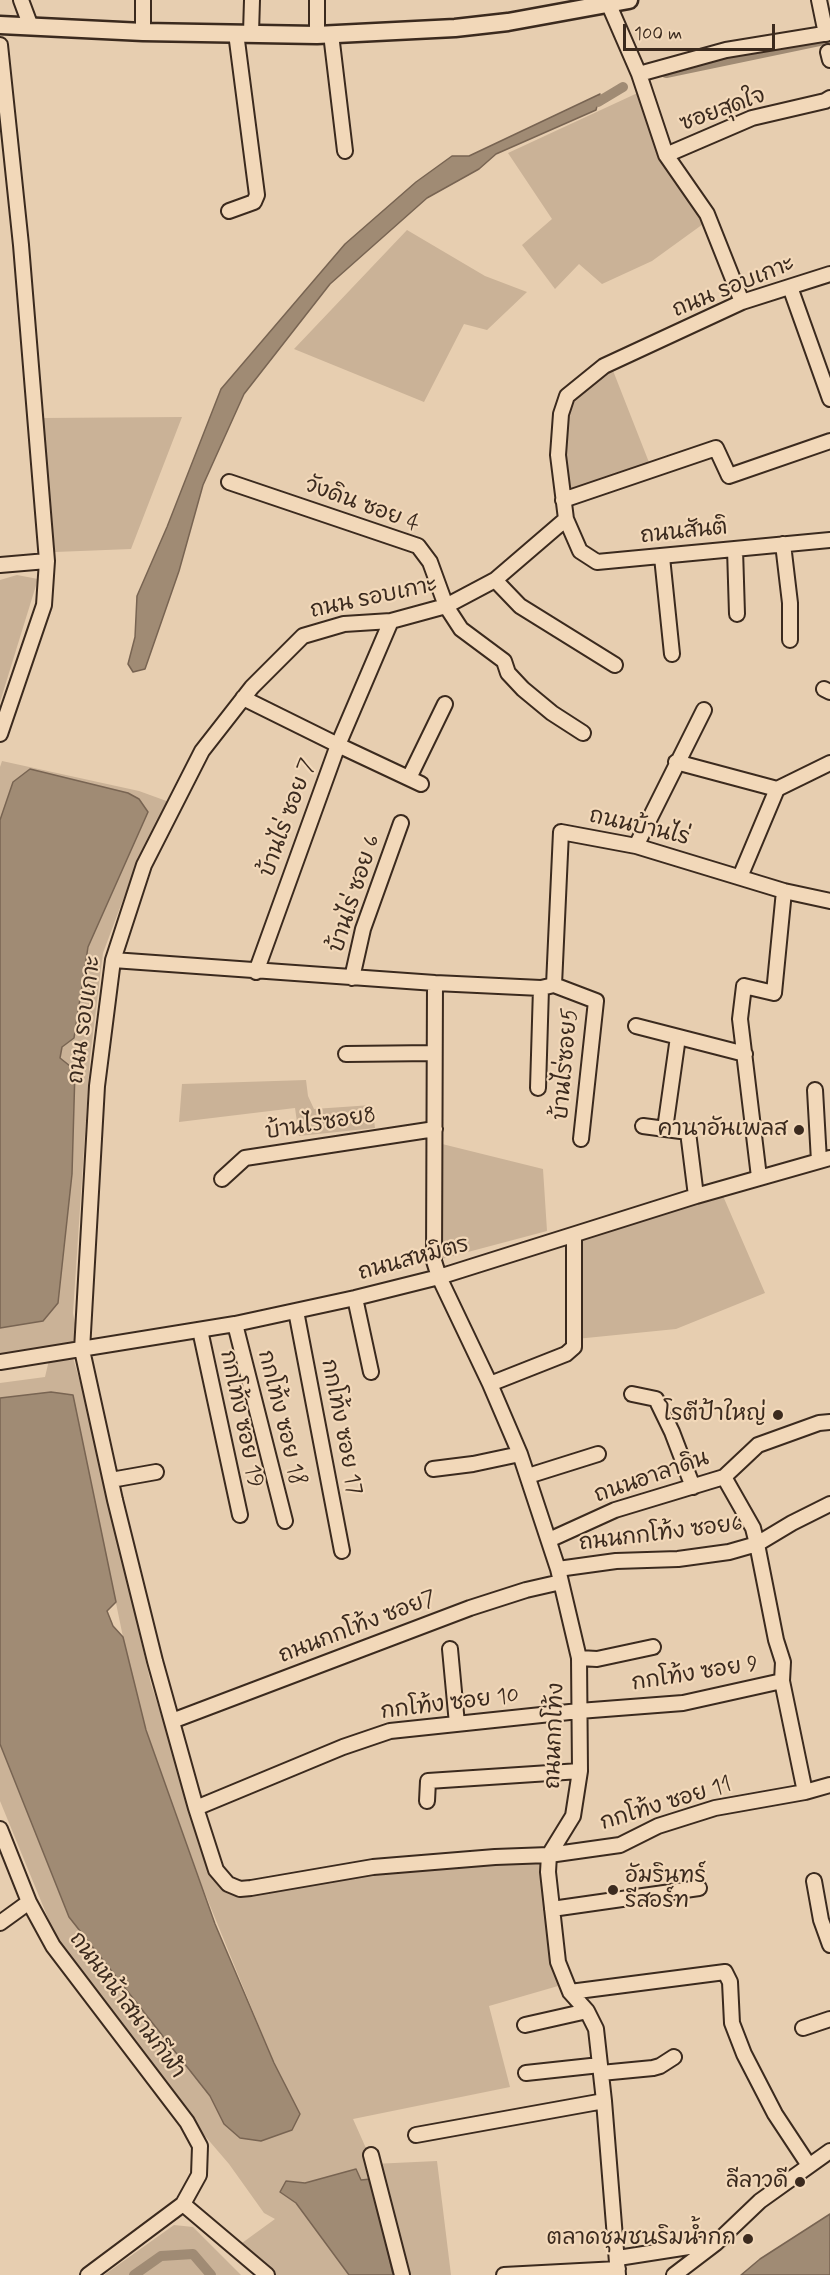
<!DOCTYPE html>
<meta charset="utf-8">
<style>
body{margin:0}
#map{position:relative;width:830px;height:2275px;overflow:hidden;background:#e7ceb0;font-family:Mynerve,sans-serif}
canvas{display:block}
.scale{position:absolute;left:623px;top:24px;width:152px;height:27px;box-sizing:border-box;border:3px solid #3b2a1e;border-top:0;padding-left:8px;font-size:18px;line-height:21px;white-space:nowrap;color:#3b2a1e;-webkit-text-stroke:4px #f2d8b9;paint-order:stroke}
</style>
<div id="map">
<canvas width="830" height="2275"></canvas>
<div class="scale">100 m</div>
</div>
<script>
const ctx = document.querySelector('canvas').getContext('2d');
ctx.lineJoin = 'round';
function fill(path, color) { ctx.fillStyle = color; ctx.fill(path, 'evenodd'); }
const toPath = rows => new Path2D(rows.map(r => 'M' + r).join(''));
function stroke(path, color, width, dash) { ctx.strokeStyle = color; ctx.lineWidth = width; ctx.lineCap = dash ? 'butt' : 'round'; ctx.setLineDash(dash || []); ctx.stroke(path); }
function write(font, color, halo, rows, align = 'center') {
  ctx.font = font + ' Mynerve,"Playpen Sans Thai",sans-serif'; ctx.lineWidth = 4.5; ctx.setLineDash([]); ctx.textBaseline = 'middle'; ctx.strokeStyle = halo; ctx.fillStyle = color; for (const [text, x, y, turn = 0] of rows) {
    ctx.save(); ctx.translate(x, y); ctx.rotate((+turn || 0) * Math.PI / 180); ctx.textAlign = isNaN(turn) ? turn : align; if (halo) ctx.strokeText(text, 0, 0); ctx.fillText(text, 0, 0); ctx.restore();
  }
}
fill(toPath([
 [644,90,664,156,710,219,652,261,602,284,579,264,555,289,522,245,552,219,508,153],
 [407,230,485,276,527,292,487,330,464,324,424,402,294,349],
 [610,363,652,470,563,500,558,455,567,396],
 [182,417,131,549,55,552,43,418],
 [17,575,38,579,0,702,0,580],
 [2,761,139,791,172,803,124,897,103,953,90,1058,73,1313,78,1339,76,1344,60,1348,0,1355,0,1328,43,1321,58,1303,72,1174,75,1070,60,1058,62,1047,74,1038,88,947,147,812,128,793,30,769,13,783,0,820,0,767],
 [306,1080,308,1096,314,1109,372,1105,375,1128,299,1136,295,1108,179,1122,182,1084],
 [434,1142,543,1169,547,1231,434,1261],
 [720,1189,765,1293,676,1329,576,1339,574,1236],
 [73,1358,84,1396,151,1684,213,1873,245,1888,373,1867,549,1855,558,1986,489,2006,510,2087,353,2119,373,2164,437,2161,451,2275,274,2275,242,2243,275,2219,264,2213,229,2164,193,2122,57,1940,0,1801,0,1744,69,1917,210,2096,224,2124,240,2138,261,2141,292,2130,300,2114,274,2063,202,1886,146,1730,123,1637,73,1395,51,1392,0,1398,0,1383,45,1377,49,1360],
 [174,2225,193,2227,241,2275,104,2275]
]), '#cab297');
const water = toPath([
 [600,94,596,110,496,154,479,169,427,198,330,284,244,394,203,485,179,571,145,669,133,672,128,664,135,637,137,596,167,527,221,389,345,244,416,182,452,156,469,156,600,94],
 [30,769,128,793,139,799,148,812,88,947,74,1038,62,1047,60,1058,75,1070,72,1174,58,1303,43,1321,0,1328,0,820,13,782,30,769],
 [51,1392,73,1395,116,1602,107,1611,113,1626,123,1637,146,1730,215,1924,274,2063,300,2114,292,2130,261,2141,240,2138,224,2124,210,2096,69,1917,0,1744,0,1398,51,1392],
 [356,2169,361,2180,371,2179,377,2201,393,2275,349,2275,296,2203,280,2192,286,2181,305,2183,356,2169],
 [830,2214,830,2275,741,2275,760,2259,830,2214]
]);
fill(water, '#a08b74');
stroke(water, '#786452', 1.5);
stroke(toPath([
 [666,73,830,39],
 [598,102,623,87],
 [134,2275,161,2256,193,2254,211,2275]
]), '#a08b74', 10);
const minor = toPath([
 [21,0,31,27],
 [143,0,143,32],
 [819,0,826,34],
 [609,5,639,74,666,155,707,214,742,302],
 [251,33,252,0],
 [331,34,345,151],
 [317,35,317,0],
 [0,45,21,245,47,561,44,605,0,734],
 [828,52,830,60],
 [639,74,726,50,830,33],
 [666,155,752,118,825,101,830,98],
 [229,211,254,202,257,195,236,33],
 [830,274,742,302,604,366,567,396,561,414,558,455,566,519,495,580,446,606,391,621,344,624,303,636,252,687,202,751,144,865,113,960,97,1086,82,1350,115,1500,155,1661,196,1808,216,1870,228,1884,240,1889,251,1888,373,1867,495,1857,549,1855,620,1845,658,1826,715,1808,805,1792,830,1785],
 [790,287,830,399],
 [229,482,418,546,430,562,446,606,461,629,504,661,508,673,523,689,552,713,583,733],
 [563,500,716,448,729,476,830,441],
 [566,519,580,551,597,562,830,540],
 [783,544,790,603,790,640],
 [735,549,737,614],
 [662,557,672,654],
 [0,565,47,561],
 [495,580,520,606,615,665],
 [391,621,338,745,421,784],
 [824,689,830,692],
 [243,698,338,745,256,972],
 [676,762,777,789],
 [409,778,445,704],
 [636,846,704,710],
 [740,877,777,789,830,763],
 [113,960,435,983,541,988,554,985,561,832,636,846,784,891,830,901],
 [352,978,363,929,401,823],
 [435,983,434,1261,439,1277,490,1384,520,1454,558,1569,579,1658,580,1771,573,1816,549,1855,548,1872,558,1962,570,1992,587,2011,596,2029,604,2101,618,2275],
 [554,985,596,1001,581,1139],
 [636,1026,745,1054],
 [346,1054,434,1053],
 [538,1088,541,988],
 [815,1090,819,1161],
 [643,1126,688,1132,696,1196],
 [665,1129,678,1037],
 [759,1177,740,1019,744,986,774,993,784,891],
 [222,1179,245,1158,435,1129],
 [355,1298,371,1372],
 [296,1311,342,1551],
 [235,1324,285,1521],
 [200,1330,240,1515],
 [0,1362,235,1324,355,1298,439,1277,696,1196,830,1158],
 [490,1384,566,1354,574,1347,574,1236],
 [632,1394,656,1399,672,1432,693,1487],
 [433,1469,473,1464,520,1454],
 [528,1476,598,1454],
 [724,1477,753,1528,757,1544,776,1640,783,1662,782,1681,805,1792],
 [111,1480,156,1472],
 [549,1540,615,1510,724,1477,758,1445,819,1423,830,1422],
 [558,1569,616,1561,678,1559,729,1552,757,1544,792,1523,830,1504],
 [450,1649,457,1724],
 [579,1658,597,1659,653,1647],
 [172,1721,470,1608,526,1590,561,1582],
 [427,1801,428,1781,580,1771],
 [196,1808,343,1747,390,1731,579,1711,683,1703,782,1681],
 [0,1829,29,1902,53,1946,187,2122,200,2146,199,2175,183,2204],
 [814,1881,821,1920,830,1945],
 [552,1909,699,1888],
 [0,1923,29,1902],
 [570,1992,725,1972,730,1982,732,2023,744,2054,775,2114,808,2164],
 [525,2025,587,2011],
 [803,2028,830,2019],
 [526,2073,600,2065],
 [601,2073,653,2068,660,2066,674,2057],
 [416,2135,604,2101],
 [371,2155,402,2275],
 [618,2258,714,2243],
 [88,2275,183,2204,267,2275],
 [504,2275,618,2269],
 [674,2275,716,2243,760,2201,830,2151]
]);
const major = toPath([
 [0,25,143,32,317,35,455,28,508,22,629,0]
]);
stroke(minor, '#3b2a1e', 18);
stroke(major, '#3b2a1e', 21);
stroke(minor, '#f2d8b9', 14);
stroke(major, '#f2d8b9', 16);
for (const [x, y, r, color] of [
 [799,1130,6,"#3b2a1e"],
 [778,1415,6,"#3b2a1e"],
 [613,1890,6,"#3b2a1e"],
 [800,2182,6,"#3b2a1e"],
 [748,2239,6,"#3b2a1e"]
]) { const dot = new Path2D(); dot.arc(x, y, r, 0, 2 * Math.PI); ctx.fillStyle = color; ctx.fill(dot); stroke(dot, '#f2d8b9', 2); }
write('22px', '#3b2a1e', '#f2d8b9', [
 ["ซอยสุดใจ",723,111,-20],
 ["ถนน รอบเกาะ",734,288,-22],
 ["วังดิน ซอย 4",362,506,20],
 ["ถนนสันติ",684,533,-6],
 ["ถนน รอบเกาะ",374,599,-12],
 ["บ้านไร่ ซอย 7",289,818,-70],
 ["ถนนบ้านไร่",639,828,13],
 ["บ้านไร่ ซอย 6",356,894,-72],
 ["ถนน รอบเกาะ",86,1020,-82],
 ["บ้านไร่ซอย5",567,1064,-85],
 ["บ้านไร่ซอย8",321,1125,-9],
 ["ถนนสหมิตร",414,1260,-15],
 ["กกโท้ง ซอย 18",280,1418,76],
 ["กกโท้ง ซอย 19",240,1419,78],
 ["กกโท้ง ซอย 17",340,1427,79],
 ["ถนนอาลาดิน",652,1478,-19],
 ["ถนนกกโท้ง ซอย6",661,1535,-7],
 ["ถนนกกโท้ง ซอย7",358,1628,-21],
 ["กกโท้ง ซอย 9",695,1675,-9],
 ["กกโท้ง ซอย 10",450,1705,-7],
 ["ถนนกกโท้ง",556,1736,-88],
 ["กกโท้ง ซอย 11",666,1805,-17],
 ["ถนนหน้าสนามกีฬา",126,2006,53]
]);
write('22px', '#3b2a1e', '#f2d8b9', [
 ["คานาอันเพลส",787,1130],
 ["โรตีป้าใหญ่",766,1415],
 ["อัมรินทร์",625,1877,"left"],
 ["รีสอร์ท",625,1902,"left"],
 ["ลีลาวดี",788,2182],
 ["ตลาดชุมชนริมน้ำกก",736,2239]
], 'right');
</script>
